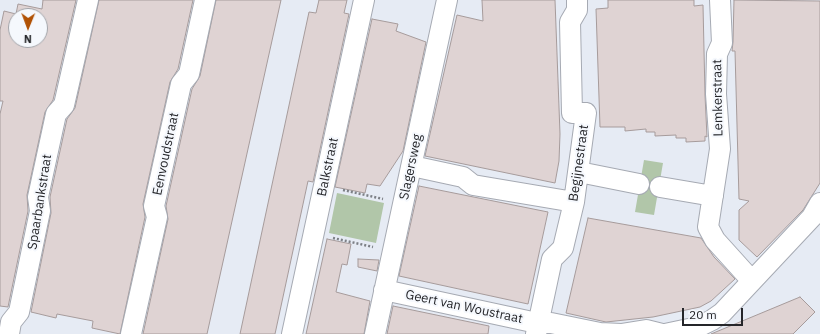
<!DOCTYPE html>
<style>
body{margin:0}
#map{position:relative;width:820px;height:334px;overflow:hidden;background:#e6ebf4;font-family:"IBM Plex Sans",sans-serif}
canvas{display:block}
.north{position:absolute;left:8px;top:8px;width:40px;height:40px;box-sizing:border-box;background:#f5f8fd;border:1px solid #a2a4a9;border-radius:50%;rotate:181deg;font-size:11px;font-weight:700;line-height:16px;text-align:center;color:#25262a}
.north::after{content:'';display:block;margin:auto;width:14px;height:18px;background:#b15205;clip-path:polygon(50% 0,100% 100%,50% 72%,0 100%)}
.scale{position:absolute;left:682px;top:308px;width:61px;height:18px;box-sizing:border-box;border:2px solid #25262a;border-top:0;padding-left:5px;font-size:12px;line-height:14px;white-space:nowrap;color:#25262a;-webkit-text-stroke:3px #f5f8fd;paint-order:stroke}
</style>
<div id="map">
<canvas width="820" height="334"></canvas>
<div class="north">N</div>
<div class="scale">20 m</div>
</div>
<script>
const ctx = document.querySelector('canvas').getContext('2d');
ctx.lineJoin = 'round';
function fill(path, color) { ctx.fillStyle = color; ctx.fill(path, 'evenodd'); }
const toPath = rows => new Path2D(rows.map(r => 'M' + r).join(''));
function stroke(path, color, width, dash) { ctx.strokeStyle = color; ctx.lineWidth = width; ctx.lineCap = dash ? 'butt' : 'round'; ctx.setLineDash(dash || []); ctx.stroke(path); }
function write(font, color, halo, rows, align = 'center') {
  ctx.font = font + ' "IBM Plex Sans",sans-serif'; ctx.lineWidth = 4; ctx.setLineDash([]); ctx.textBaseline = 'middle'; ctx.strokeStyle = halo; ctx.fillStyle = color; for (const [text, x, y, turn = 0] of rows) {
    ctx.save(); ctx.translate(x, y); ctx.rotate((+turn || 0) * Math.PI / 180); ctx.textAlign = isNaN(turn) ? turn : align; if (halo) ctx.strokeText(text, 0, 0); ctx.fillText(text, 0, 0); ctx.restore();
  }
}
fill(toPath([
 [644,160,663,163,654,215,635,212],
 [337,193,384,203,376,243,329,233]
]), '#b1c6a9');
const building = toPath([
 [43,0,76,0,53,100,45,112,27,195,28,211,8,307,0,306,0,114,3,101,0,101,0,30,4,11,16,14,18,4,42,9,43,0],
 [16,16,40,16,40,40,16,40,16,16],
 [99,0,193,0,178,69,170,82,143,204,145,217,120,334,92,328,93,321,57,314,56,318,31,312,51,213,50,197,67,119,75,108,99,0],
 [216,0,281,0,207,334,143,334,168,219,166,206,192,89,200,76,216,0],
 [319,0,347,0,344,13,349,14,313,182,308,181,275,334,240,334,309,12,316,13,319,0],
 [482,0,555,0,560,134,559,161,555,183,425,156,457,15,483,21,482,0],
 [608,0,694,0,694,6,703,5,705,95,707,137,705,136,705,141,686,142,686,138,676,138,676,135,655,136,655,132,646,132,646,129,625,131,625,127,600,127,596,9,608,8,608,0],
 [734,0,820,1,820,183,803,210,757,257,739,240,739,210,749,201,739,199,735,51,732,51,733,42,734,0],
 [372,19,398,24,396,31,426,42,403,151,380,186,367,184,365,193,335,187,372,19],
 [419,186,548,212,528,304,399,276,419,186],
 [588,218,701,238,714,257,735,279,711,301,700,307,653,317,606,322,566,313,588,218],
 [327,239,351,244,347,265,342,264,336,292,370,301,364,334,306,334,327,239],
 [358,259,379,260,377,271,358,267,358,259],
 [800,297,815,312,793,334,711,334,800,297],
 [393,306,489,326,488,334,387,334,393,306]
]);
fill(building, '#dfd3d3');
stroke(building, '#a69b9b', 1);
const minor = toPath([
 [720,0,722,43,717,54,716,94,720,149,708,227,715,240,752,281],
 [412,166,463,177,473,185,574,202],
 [579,172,639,184],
 [660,187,713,196],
 [384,290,537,323,551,323,600,333,621,334,646,330,662,334],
 [9,334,11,322,19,312,40,211,38,197,56,114,64,105,88,0],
 [131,334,157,217,154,206,181,84,189,74,205,0],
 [292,334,364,0],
 [375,334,447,0],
 [536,334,552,259,563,248,574,202,586,113,572,113,570,22,577,10,577,0],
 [665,334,698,327,712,320,722,313,812,217,820,203]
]);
stroke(minor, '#a6aab3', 22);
stroke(toPath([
 [343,190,383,199],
 [333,238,373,247]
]), '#7d8086', 2.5, [2, 2]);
stroke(minor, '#fff', 20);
write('13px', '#25262a', '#f5f8fd', [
 ["Lemkerstraat",718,98,-91],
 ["Eenvoudstraat",166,154,-78],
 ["Begijnestraat",579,163,-82],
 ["Balkstraat",328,167,-78],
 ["Slagersweg",411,167,-78],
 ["Spaarbankstraat",40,202,-81],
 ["Geert van Woustraat",464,307,12]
]);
</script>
